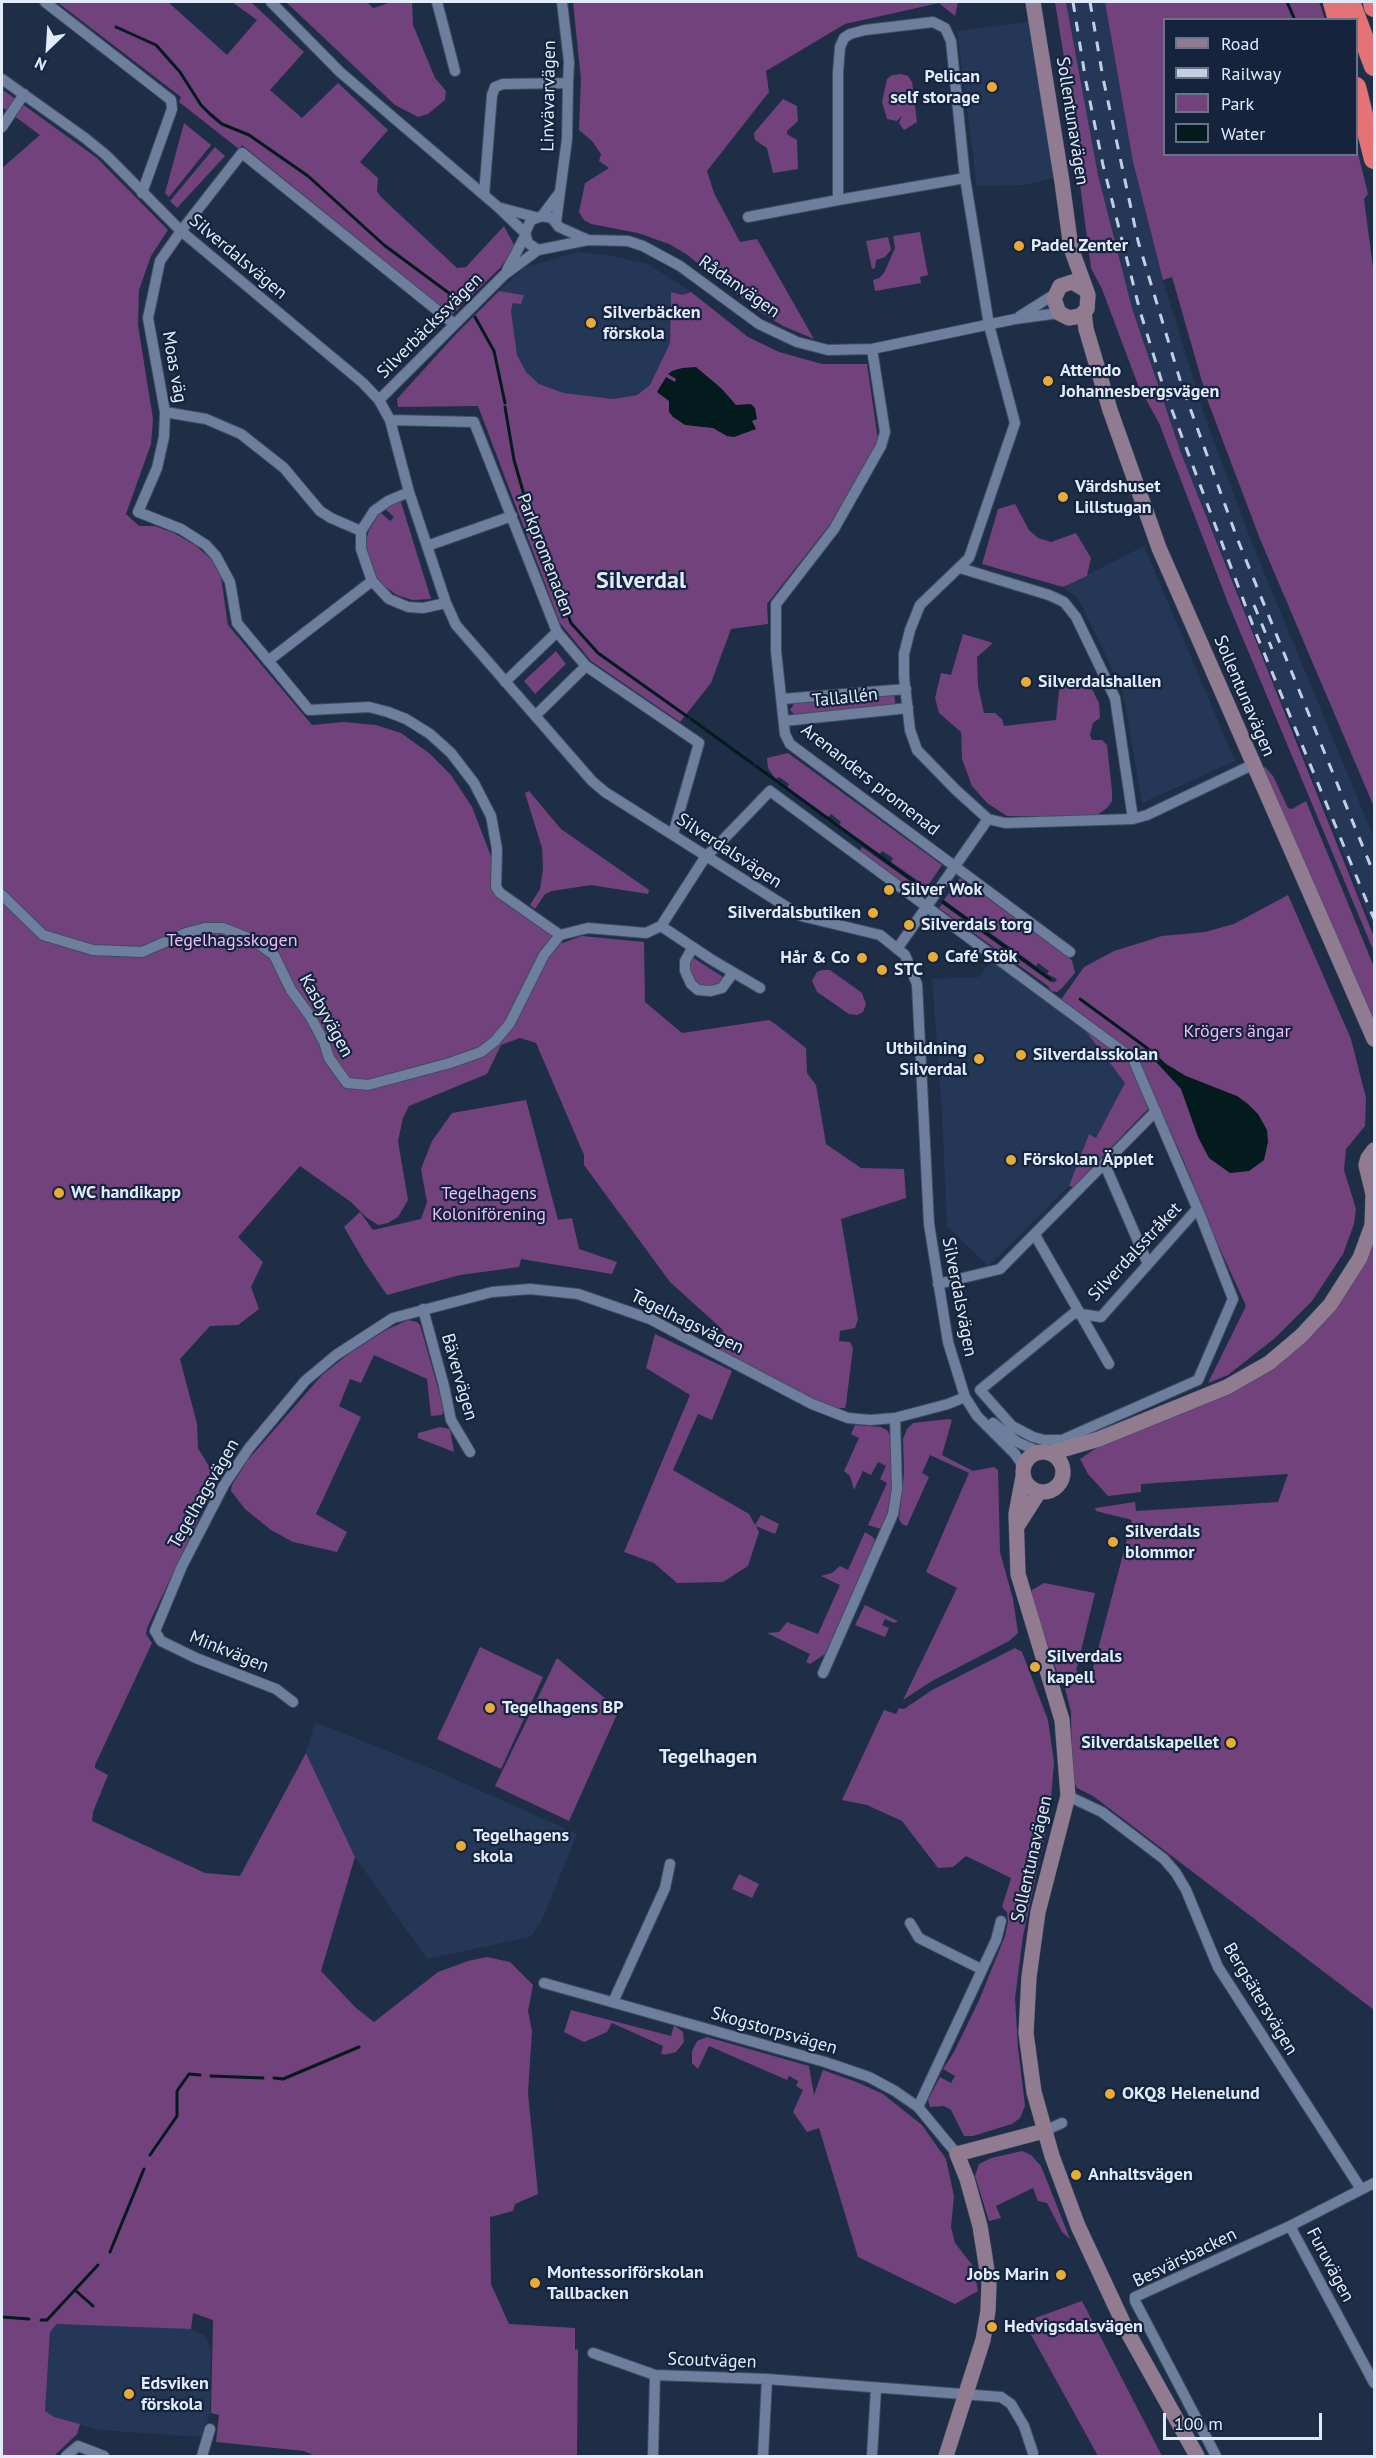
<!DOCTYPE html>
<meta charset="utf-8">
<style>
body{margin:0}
#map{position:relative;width:1376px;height:2458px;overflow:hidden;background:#1e2e47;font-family:"PT Sans",sans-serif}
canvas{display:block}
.frame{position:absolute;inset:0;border:3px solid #e1ebfc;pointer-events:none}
.legend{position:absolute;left:1163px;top:18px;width:195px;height:138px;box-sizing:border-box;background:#15243c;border:2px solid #677489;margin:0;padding:8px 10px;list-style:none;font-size:18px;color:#e1ebfc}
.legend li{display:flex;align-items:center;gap:12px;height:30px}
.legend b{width:30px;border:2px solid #677489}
.north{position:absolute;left:18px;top:18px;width:60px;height:60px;-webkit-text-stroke:4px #15243c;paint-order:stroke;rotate:205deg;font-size:16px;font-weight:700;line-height:24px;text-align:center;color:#e1ebfc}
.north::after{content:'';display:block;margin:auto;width:21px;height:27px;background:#e1ebfc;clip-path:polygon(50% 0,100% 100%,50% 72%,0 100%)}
.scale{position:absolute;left:1163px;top:2413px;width:159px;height:27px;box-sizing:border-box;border:3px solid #e1ebfc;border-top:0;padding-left:8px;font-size:18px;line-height:21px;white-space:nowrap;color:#e1ebfc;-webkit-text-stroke:4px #15243c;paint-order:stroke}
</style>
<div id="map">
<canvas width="1376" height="2458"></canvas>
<div class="frame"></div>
<ul class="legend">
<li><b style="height:8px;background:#907b91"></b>Road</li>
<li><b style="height:8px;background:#c3cee0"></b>Railway</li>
<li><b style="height:16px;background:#71427c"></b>Park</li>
<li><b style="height:16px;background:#041b1d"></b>Water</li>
</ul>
<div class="north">N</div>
<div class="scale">100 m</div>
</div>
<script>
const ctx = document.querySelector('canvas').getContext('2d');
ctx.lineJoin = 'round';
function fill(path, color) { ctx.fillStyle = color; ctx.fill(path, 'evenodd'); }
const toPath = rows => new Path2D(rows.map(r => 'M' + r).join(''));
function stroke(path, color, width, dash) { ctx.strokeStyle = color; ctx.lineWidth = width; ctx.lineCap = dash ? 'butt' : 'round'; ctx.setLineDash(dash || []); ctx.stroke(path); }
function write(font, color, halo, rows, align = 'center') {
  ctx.font = font + ' "PT Sans",sans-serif'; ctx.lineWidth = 4.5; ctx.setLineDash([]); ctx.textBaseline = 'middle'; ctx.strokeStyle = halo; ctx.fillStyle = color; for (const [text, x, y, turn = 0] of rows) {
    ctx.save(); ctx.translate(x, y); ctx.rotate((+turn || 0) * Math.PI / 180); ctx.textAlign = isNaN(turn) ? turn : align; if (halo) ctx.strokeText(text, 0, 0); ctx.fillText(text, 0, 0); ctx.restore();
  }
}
fill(toPath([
 [1066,2,1105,2,1133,162,1163,280,1207,423,1254,548,1374,838,1374,929,1181,453,1132,308,1098,175],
 [1029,22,1054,178,1024,185,977,186,957,31],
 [578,252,608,255,648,264,691,292,682,295,671,293,670,343,650,385,637,395,613,399,564,393,539,384,526,372,517,355,511,311,514,302,524,295,499,291,523,268],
 [1144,546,1235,761,1142,803,1123,692,1078,598,1063,587],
 [993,958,1082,1026,1126,1083,1096,1138,1089,1134,1069,1186,988,1266,947,1226,942,1111,932,979,979,977],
 [315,1722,439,1772,577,1834,542,1920,530,1937,427,1959,355,1857,306,1753],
 [79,2323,191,2329,205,2336,211,2348,210,2411,203,2437,99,2430,54,2417,45,2412,50,2332,58,2324]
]), '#243757');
fill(toPath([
 [57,2,168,2,227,55,257,20,232,2,251,2,304,52,270,90,302,118,338,83,388,130,360,162,378,178,377,191,381,197,457,268,466,267,504,226,515,247,500,268,453,314,449,313,242,145,239,149,179,102,181,97],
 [286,2,367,2,373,8,392,2,412,2,413,25,435,78,446,91,445,100,428,114,418,117,395,105],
 [573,2,958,2,955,16,939,3,845,24,766,71,769,92,707,171,714,193,740,242,757,239,814,339,783,326,759,311,686,254,669,244,638,233,591,224,584,220,579,212,585,183,609,168,599,161,601,154,592,141,579,130,581,80],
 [1055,2,1066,2,1098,175,1132,308,1181,453,1374,937,1374,952,1228,603,1159,423,1138,385,1102,289,1091,268,1076,154,1073,113],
 [1105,2,1319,2,1325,19,1164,20,1164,154,1356,154,1357,149,1368,194,1364,199,1374,275,1374,807,1260,539,1207,399,1172,277,1163,280,1133,162],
 [901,74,908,76,912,82,917,122,904,130,899,123,902,116,897,121,887,119,882,102,887,79,892,75],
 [2,85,4,87,3,90,97,158,168,230,151,256,139,290,138,325,153,419,151,444,126,514,139,526,155,526,174,533,195,545,211,559,221,577,228,625,312,725,343,722,376,725,401,733,429,753,451,775,472,807,491,856,495,895,562,943,582,936,644,942,645,1002,682,1033,769,1020,774,1023,806,1048,807,1073,816,1085,826,1144,861,1168,904,1169,906,1198,841,1219,858,1319,855,1328,840,1331,839,1341,850,1342,853,1348,846,1404,845,1408,836,1408,806,1397,719,1351,723,1330,670,1282,584,1165,584,1155,536,1043,520,1038,501,1045,487,1074,409,1106,403,1118,398,1141,408,1200,398,1217,388,1223,378,1225,366,1217,351,1202,300,1166,238,1237,263,1262,251,1287,259,1309,238,1325,210,1326,180,1359,197,1424,198,1448,217,1480,147,1628,146,1634,152,1643,95,1765,95,1768,108,1775,93,1812,92,1821,205,1873,240,1876,306,1753,355,1857,321,1971,356,2008,374,2022,438,1972,468,1961,487,1957,510,1962,533,1985,528,2011,532,2031,528,2093,538,2194,515,2204,513,2211,490,2217,491,2284,509,2324,575,2328,575,2350,578,2349,577,2456,315,2456,304,2451,216,2442,219,2415,211,2413,213,2320,193,2313,191,2329,57,2324,50,2332,45,2411,54,2417,80,2424,77,2434,54,2456,2,2456,2,168,40,135,2,107],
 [783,99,797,106,798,121,787,131,787,134,797,140,798,169,773,173,767,148,755,140,754,133],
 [184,123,211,145,169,197,165,193],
 [215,147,225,156,177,208,170,201],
 [920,232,928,275,920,277,921,283,875,291,873,280,879,278,884,273,895,248,893,236],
 [888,237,891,250,885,257,876,260,875,268,872,269,866,241],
 [499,291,524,295,521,304,513,303,511,311,517,355,526,372,539,384,564,393,613,399,637,395,650,385,670,343,671,292,682,295,691,292,748,337,779,352,822,364,867,364,878,440,831,523,767,604,768,624,731,629,711,683,680,722,591,661,560,623,478,406,398,407,397,399,456,334],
 [400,499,431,599,412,600,397,595,385,587,373,575,365,544,369,530,380,512,390,521,394,517,384,508],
 [1015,504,1029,530,1038,538,1051,542,1076,533,1091,558,1087,576,1063,587,982,564,998,509],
 [963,634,993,643,977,657,978,686,984,713,995,713,1002,719,1004,726,1056,720,1059,691,1063,683,1079,676,1093,691,1099,703,1100,718,1093,723,1090,735,1092,740,1102,740,1107,745,1112,791,1112,801,1108,807,1096,816,1007,816,987,803,972,786,962,759,961,732,939,713,935,698,941,673,951,675],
 [556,651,566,664,535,694,524,681],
 [894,694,896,707,795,715,790,710,795,702],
 [788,753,942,865,927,887,891,862,893,858,882,851,880,854,839,825,841,822,831,814,828,817,787,788,789,784,779,777,776,779,774,777,768,768,767,758],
 [1265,767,1273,776,1288,808,1292,809,1306,801,1374,967,1374,1020,1261,770],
 [529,791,561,829,649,890,648,894,591,885,552,891,545,894,535,909,530,905,540,889,543,869,542,848,525,793],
 [862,847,924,891,921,895,860,851],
 [960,878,1072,960,1075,973,1062,988,1057,992,1051,991,1048,986,1010,959,1013,955,1051,982,1055,982,1057,979,1047,974,1049,971,1038,963,1036,966,989,932,991,929,979,921,977,924,944,900],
 [1288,895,1351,1039,1366,1098,1365,1126,1346,1149,1344,1170,1356,1209,1354,1224,1343,1254,1312,1301,1275,1338,1228,1375,1208,1383,1246,1306,1210,1227,1183,1159,1136,1057,1060,1001,1084,967,1114,951,1162,936,1205,932,1234,924],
 [942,904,1003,948,1000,952,939,908],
 [692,957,726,979,715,987,701,986,692,979,689,964],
 [822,970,830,970,862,993,866,1004,863,1012,857,1015,849,1014,817,992,812,981,817,972],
 [1082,1026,1131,1062,1148,1109,1073,1187,1069,1186,1089,1134,1096,1138,1125,1083],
 [526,1100,558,1220,572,1218,579,1249,617,1262,612,1274,521,1259,519,1267,460,1275,387,1295,365,1263,344,1227,360,1212,373,1230,421,1219,427,1202,421,1169,432,1141,452,1113],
 [1374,1242,1374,2010,1093,1796,1077,1788,1072,1778,1071,1712,1065,1688,1057,1672,1031,1595,1032,1590,1044,1583,1095,1593,1076,1671,1091,1676,1132,1520,1096,1511,1095,1508,1135,1502,1136,1511,1278,1502,1288,1474,1141,1484,1141,1492,1108,1496,1088,1474,1080,1459,1098,1447,1235,1388,1361,1270],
 [408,1320,417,1322,420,1325,444,1409,442,1415,431,1416,427,1379,374,1355,361,1383,350,1379,339,1406,361,1417,316,1514,347,1532,337,1552,293,1542,271,1530,245,1509,231,1491,232,1485,247,1461,322,1375,351,1352,386,1330],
 [655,1334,732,1371,712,1420,698,1414,673,1470,749,1514,755,1525,761,1515,779,1524,775,1534,756,1526,759,1532,748,1566,723,1582,677,1583,654,1563,624,1552,690,1395,646,1368],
 [948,1419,952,1420,942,1455,973,1471,994,1467,998,1470,1000,1552,1013,1599,1018,1633,1009,1641,932,1681,903,1700,957,1588,926,1572,969,1473,930,1455,922,1473,929,1477,907,1526,902,1524,899,1519,904,1473,903,1439,907,1429,913,1423],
 [855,1425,881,1427,887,1430,891,1437,892,1492,885,1523,881,1529,868,1525,887,1483,880,1479,886,1466,878,1462,871,1475,863,1471,854,1490,850,1476,844,1471,859,1438,851,1434],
 [440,1427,450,1429,454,1452,418,1438,418,1433],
 [865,1532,874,1538,875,1543,825,1654,810,1664,806,1662,810,1654,767,1633,779,1632,787,1622,818,1634,840,1585,821,1576,832,1573,840,1566,848,1570],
 [865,1605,898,1621,894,1623,885,1619,882,1625,889,1628,885,1637,855,1625],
 [480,1647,543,1677,501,1769,437,1739],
 [1015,1648,1022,1652,1048,1720,1054,1762,1050,1812,1023,1936,1015,1998,1018,2048,1025,2106,1020,2118,1012,2124,973,2136,964,2136,951,2110,944,2106,930,2107,928,2100,940,2077,951,2083,955,2076,943,2069,954,2052,980,1998,1005,1936,1008,1922,1007,1912,1002,1907,1011,1878,966,1856,953,1867,938,1868,902,1821,867,1805,842,1800,884,1710,896,1714,899,1708,904,1709,932,1690],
 [557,1658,619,1710,569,1821,495,1786],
 [739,1874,759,1884,752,1898,732,1889],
 [571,2010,671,2036,674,2025,683,2032,684,2042,676,2052,664,2055,661,2053,663,2046,612,2023,607,2032,584,2042,564,2032],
 [707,2037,809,2066,814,2095,823,2070,859,2083,883,2094,922,2125,946,2159,954,2196,951,2227,955,2243,973,2266,978,2291,955,2304,858,2257,819,2128,807,2132,793,2112,803,2090,796,2086,798,2081,789,2076,787,2080,709,2046,698,2069,692,2063,692,2051,697,2041],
 [1022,2151,1031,2155,1041,2166,1070,2239,1062,2232,1047,2203,1038,2201,1033,2188,996,2206,1001,2218,989,2221,975,2176,979,2164,991,2158],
 [1082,2301,1162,2456,1098,2456,1024,2322]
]), '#71427c');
fill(toPath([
 [696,367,722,389,736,405,751,404,755,408,757,419,752,421,756,429,734,437,727,436,713,428,685,425,673,417,669,412,669,401,657,392,666,377,675,382,676,379,668,374,672,371,682,368],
 [1148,1047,1166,1064,1186,1076,1237,1096,1248,1104,1258,1114,1267,1130,1268,1142,1264,1160,1249,1171,1230,1173,1209,1158,1198,1137,1181,1089,1146,1051]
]), '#041b1d');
stroke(toPath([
 [1287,2,1295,20],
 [116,27,156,45,180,72,201,105,210,114,222,124,249,135,308,176,384,245,461,302],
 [475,317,494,351,505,403],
 [505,407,514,460,531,519,571,623,598,653,688,717],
 [691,719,753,764],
 [756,766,923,888],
 [943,902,1050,979],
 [1080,999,1147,1048],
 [211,2076,263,2078],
 [274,2078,283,2079,359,2047],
 [150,2155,177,2116,177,2091,189,2074,200,2075],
 [110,2252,144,2169],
 [75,2290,93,2306],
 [2,2317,29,2319],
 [41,2320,47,2320,98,2265]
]), '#041b1d', 3);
const street = toPath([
 [45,2,171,100,172,109,142,193],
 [271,2,340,72,498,207,525,233],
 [437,2,455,71],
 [2,79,85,138,107,156,181,231,363,383,379,400,390,420,409,492,446,603,456,625,592,781,605,792,801,916,880,935,905,955,917,984,929,1224,948,1342,965,1397,977,1416,1015,1454,1023,1466],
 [2,127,24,94],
 [484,195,492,95,495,87,503,84,568,83],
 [838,200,965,178],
 [501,208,535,217],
 [542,216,560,192],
 [748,217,838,200,838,73,840,47,844,38,850,34,865,30,933,22,945,28,951,41,965,178,989,325,1015,423,969,558,920,605,910,630,904,654,904,677,910,730,917,750,956,790,988,819,1005,823,1133,819,1147,815,1252,765],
 [556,222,567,139,568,83,569,62,562,2],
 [588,240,559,227,552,218,542,216,531,220,525,233,528,243,538,250,588,240,628,241,643,246,680,266,759,324,797,342,828,350,872,349,1015,319,1059,313],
 [507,270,525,236],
 [1020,316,1055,294],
 [453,323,242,153,181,231,160,261,148,318,165,412,164,437,157,468,138,512,181,529,206,545,216,556,230,582,237,623,309,710,369,707,388,712,406,719,430,734,451,753,474,783,491,816,497,849,496,887,500,893,560,935],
 [872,349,885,432,881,446,834,529,776,604,776,651,785,734,790,744,1070,952],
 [379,400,504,275,538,250],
 [165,412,206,419,241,434,284,468,320,511,331,518,361,531],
 [390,420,474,422,557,632,586,666,699,743,673,834],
 [409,492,388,501,374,511,361,531,361,549,372,581,389,599,408,607,423,608,446,603],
 [427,546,512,516],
 [960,568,1049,595,1064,602,1076,617,1115,698,1133,819],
 [268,661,372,581],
 [505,682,557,632],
 [782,699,906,689],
 [535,716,586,666],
 [784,721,908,708],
 [2,895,43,935,93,950,142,952,186,933,205,928,223,928,253,940,274,955,291,990,310,1016,324,1042,329,1058,347,1083,368,1085,450,1063,481,1052,495,1041,510,1023,544,955,560,935,588,928,646,933,661,926,706,856,715,848,770,791,1133,1059,1201,1217,1233,1299,1198,1380,1062,1440,1044,1440,1033,1437,1012,1426,980,1390,1074,1313,1101,1317,1197,1209],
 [661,926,712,960,760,988],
 [693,947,685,961,685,971,691,984,698,990,711,991,722,988,733,973],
 [897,949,988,819],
 [1105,1165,1148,1264],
 [1035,1235,1109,1364],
 [938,1284,1000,1269,1156,1111],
 [423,1309,444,1386,451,1420,470,1452],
 [993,1423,1017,1442,1040,1452],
 [823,1673,893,1514,897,1489,895,1418],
 [293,1702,276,1689,196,1658,161,1641,155,1631,182,1566,224,1485,249,1448,305,1381,336,1355,393,1318,492,1292,530,1289,578,1294,650,1319,812,1404,848,1418,870,1420,895,1418,948,1404,965,1397],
 [1068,1796,1102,1812,1164,1859,1176,1873,1186,1890,1218,1967,1361,2189],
 [910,1923,919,1938,981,1969],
 [544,1983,825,2062,869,2077,895,2091,918,2107,957,2154],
 [613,2002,665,1888,670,1864],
 [918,2107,996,1940,1001,1921],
 [1044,2131,1062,2123],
 [1290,2226,1374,2383],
 [593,2353,655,2375,767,2379,1001,2397,1011,2404,1024,2426,1033,2453],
 [66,2456,78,2446,104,2456],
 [202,2456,210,2429],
 [653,2456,655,2375],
 [763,2456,767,2379],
 [872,2456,876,2388],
 [1216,2456,1135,2301,1135,2297,1290,2226,1374,2183]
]);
const secondary = toPath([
 [1033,2,1062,182,1071,248,1088,295,1087,309,1080,316,1069,318,1059,313,1054,299,1060,286,1072,282,1086,290],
 [1084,312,1086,329,1110,410,1159,548,1374,1039],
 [1372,1227,1373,1194,1366,1165,1368,1158,1374,1150],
 '1023 1472a20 20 0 1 1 40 0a20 20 0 1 1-40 0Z',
 [1051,1453,1099,1439,1227,1387,1269,1363,1301,1336,1330,1305,1360,1258,1374,1220],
 [1023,1477,1016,1514,1018,1574,1062,1720,1068,1796,1038,1912,1029,1977,1026,2033,1034,2092,1052,2156,1078,2226,1127,2331,1197,2456],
 [1018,1525,1039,1492],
 [946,2456,983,2340,988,2311,989,2283,980,2226,967,2179,957,2154,1044,2131]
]);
const highway = toPath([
 [1333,2,1338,20],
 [1350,2,1374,66],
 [1373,2,1374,7],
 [1356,87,1374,159]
]);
stroke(street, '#404d63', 12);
stroke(secondary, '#404d63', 16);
stroke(highway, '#404d63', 21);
stroke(street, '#6d7f9d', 10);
stroke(secondary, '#907b91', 15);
stroke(highway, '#e37375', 20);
stroke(toPath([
 [1073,2,1086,82,1103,165,1140,311,1164,389,1255,631,1374,919],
 [1090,2,1103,78,1138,241,1181,383,1237,538,1374,874],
 [1254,605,1272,649]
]), '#c3cee0', 3, [10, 10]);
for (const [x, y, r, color] of [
 [992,87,6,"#e7ac36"],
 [1019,246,6,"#e7ac36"],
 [591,323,6,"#e7ac36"],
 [1048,381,6,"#e7ac36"],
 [1063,497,6,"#e7ac36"],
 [1026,682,6,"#e7ac36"],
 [889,890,6,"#e7ac36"],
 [873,913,6,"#e7ac36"],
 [909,925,6,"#e7ac36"],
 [933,957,6,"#e7ac36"],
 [862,958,6,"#e7ac36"],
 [882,970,6,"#e7ac36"],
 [1021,1055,6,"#e7ac36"],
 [979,1059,6,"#e7ac36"],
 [1011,1160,6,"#e7ac36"],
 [59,1193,6,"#e7ac36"],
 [1113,1542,6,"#e7ac36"],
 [1035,1667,6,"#e7ac36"],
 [490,1708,6,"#e7ac36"],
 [1231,1743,6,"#e7ac36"],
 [461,1846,6,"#e7ac36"],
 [1110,2094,6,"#e7ac36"],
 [1076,2175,6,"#e7ac36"],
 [1061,2275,6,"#e7ac36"],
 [535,2283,6,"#e7ac36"],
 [992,2327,6,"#e7ac36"],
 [129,2394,6,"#e7ac36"]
]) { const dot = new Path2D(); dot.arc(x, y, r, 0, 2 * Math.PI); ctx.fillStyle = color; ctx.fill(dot); stroke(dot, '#15243c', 2); }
write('bold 18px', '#e1ebfc', '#15243c', [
 ["Pelican",980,77,"right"],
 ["self storage",980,98,"right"],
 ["Padel Zenter",1031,246],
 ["Silverbäcken",603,313],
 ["förskola",603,334],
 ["Attendo",1060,371],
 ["Johannesbergsvägen",1060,392],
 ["Värdshuset",1075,487],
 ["Lillstugan",1075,508],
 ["Silverdalshallen",1038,682],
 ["Silver Wok",901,890],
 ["Silverdalsbutiken",861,913,"right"],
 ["Silverdals torg",921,925],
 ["Café Stök",945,957],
 ["Hår & Co",850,958,"right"],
 ["STC",894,970],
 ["Utbildning",967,1049,"right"],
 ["Silverdal",967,1070,"right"],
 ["Silverdalsskolan",1033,1055],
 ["Förskolan Äpplet",1023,1160],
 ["WC handikapp",71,1193],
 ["Silverdals",1125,1532],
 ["blommor",1125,1553],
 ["Silverdals",1047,1657],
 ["kapell",1047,1678],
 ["Tegelhagens BP",502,1708],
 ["Silverdalskapellet",1219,1743,"right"],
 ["Tegelhagens",473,1836],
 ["skola",473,1857],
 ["OKQ8 Helenelund",1122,2094],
 ["Anhaltsvägen",1088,2175],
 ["Montessoriförskolan",547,2273],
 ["Tallbacken",547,2294],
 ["Jobs Marin",1049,2275,"right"],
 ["Hedvigsdalsvägen",1004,2327],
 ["Edsviken",141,2384],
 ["förskola",141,2405]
], 'left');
write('18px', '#e1ebfc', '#15243c', [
 ["Linvävarvägen",549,96,-89],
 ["Sollentunavägen",1072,121,81],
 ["Silverdalsvägen",238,257,40],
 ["Rådanvägen",739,287,35],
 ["Silverbäckssvägen",430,326,-45],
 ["Moas väg",174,367,80],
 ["Parkpromenaden",545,555,69],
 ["Sollentunavägen",1244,696,67],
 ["Tallallén",845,698,-6],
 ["Arenanders promenad",870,780,38],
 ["Silverdalsvägen",729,851,33],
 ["Kasbyvägen",326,1016,61],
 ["Silverdalsstråket",1135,1252,-47],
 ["Silverdalsvägen",959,1297,79],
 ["Tegelhagsvägen",687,1322,26],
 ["Bävervägen",459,1377,74],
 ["Tegelhagsvägen",204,1494,-60],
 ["Minkvägen",229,1652,22],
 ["Sollentunavägen",1032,1859,-77],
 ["Bergsätersvägen",1260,1999,59],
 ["Skogstorpsvägen",774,2031,16],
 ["Besvärsbacken",1185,2258,-26],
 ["Furuvägen",1330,2265,62],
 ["Scoutvägen",712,2361,2]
]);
write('18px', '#f1bafd', '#15243c', [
 ["Tegelhagsskogen",232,941],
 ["Krögers ängar",1237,1032],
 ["Tegelhagens",489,1194],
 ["Koloniförening",489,1215]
]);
write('bold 20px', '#e1ebfc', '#15243c', [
 ["Tegelhagen",708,1757]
]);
write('bold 24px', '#e1ebfc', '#15243c', [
 ["Silverdal",641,581]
]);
</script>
